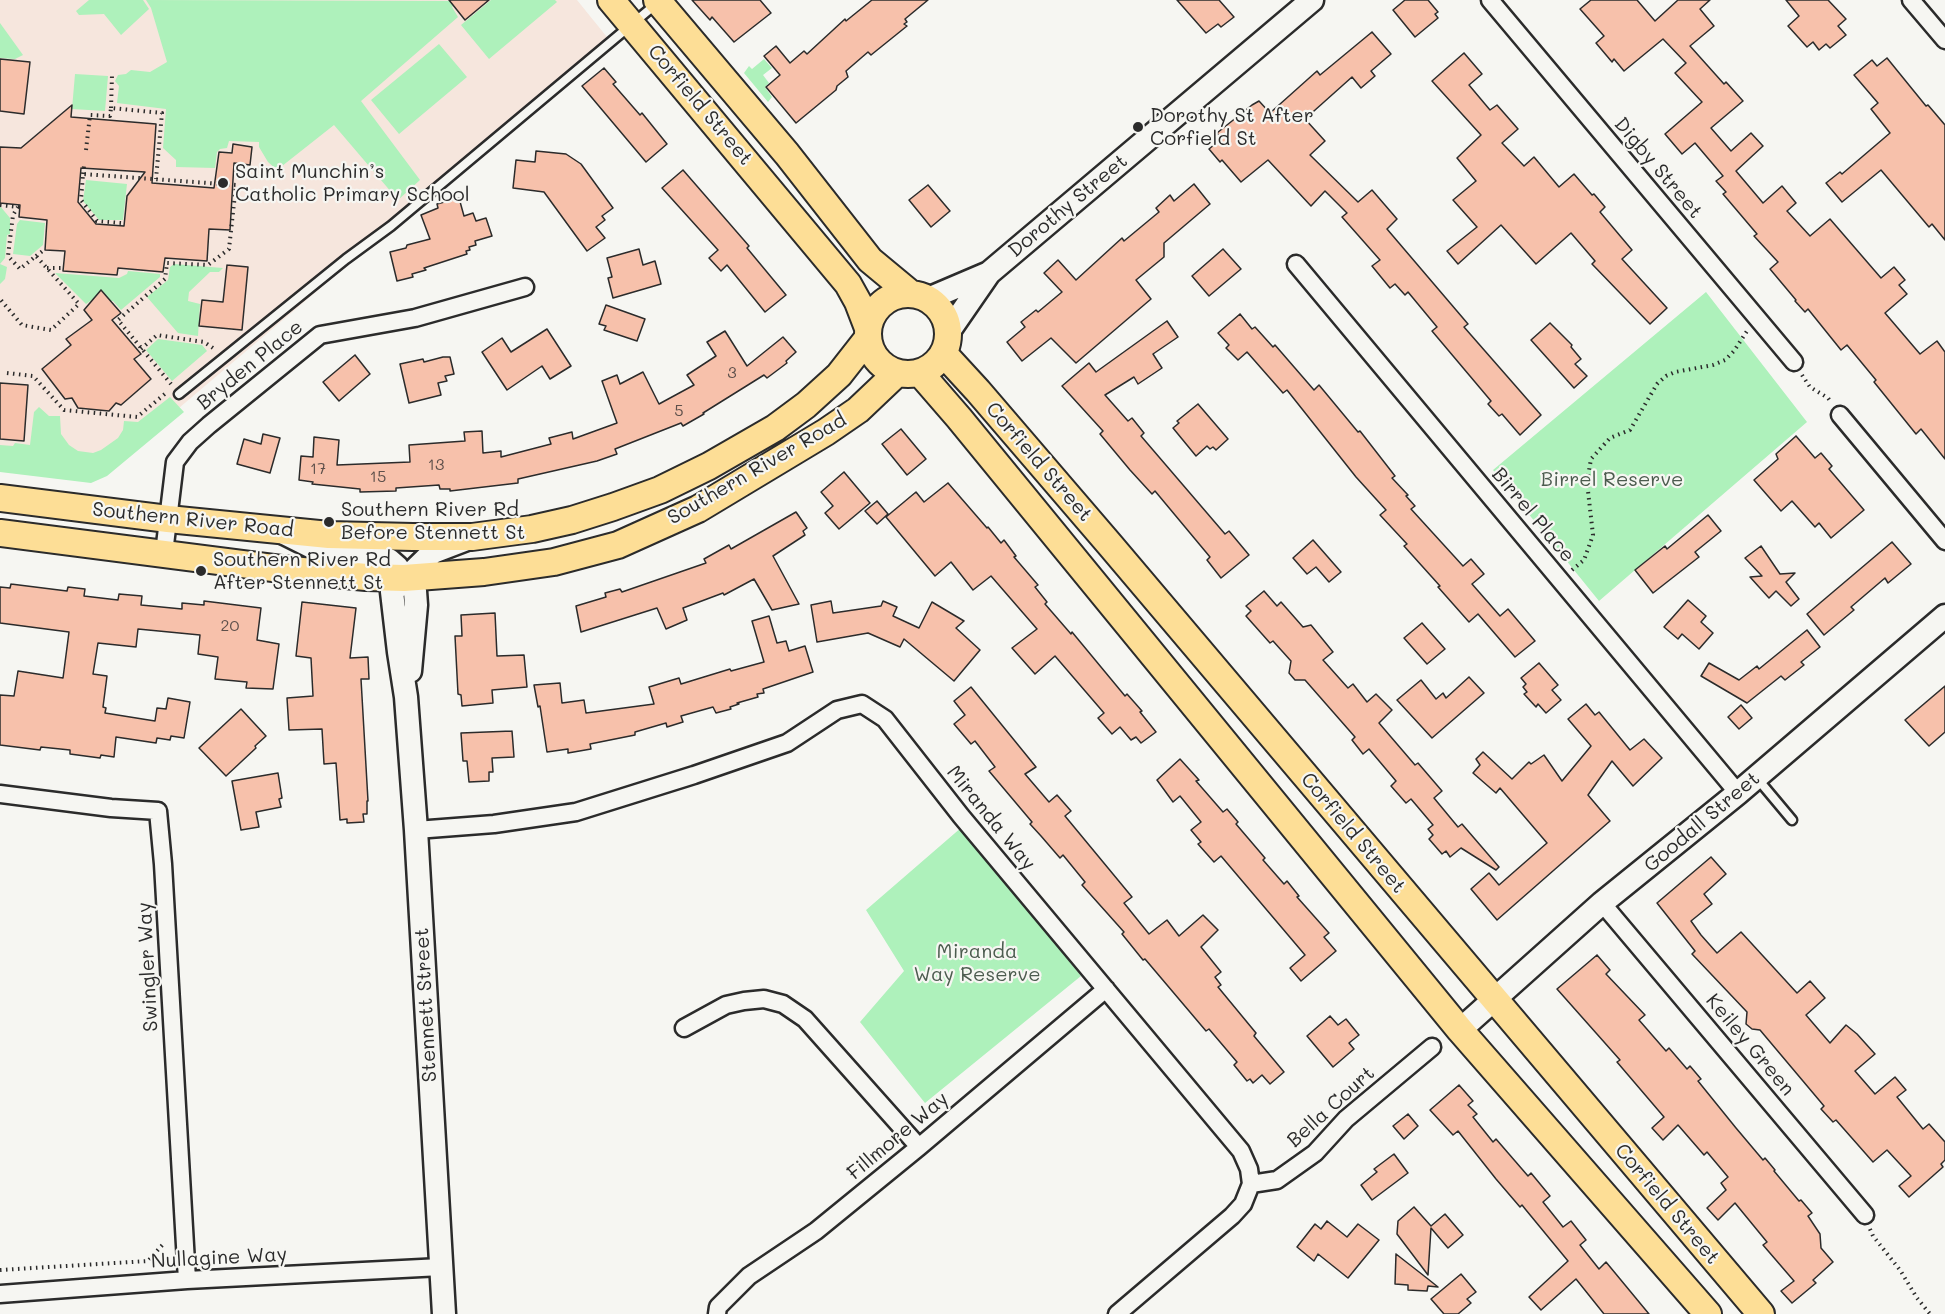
<!DOCTYPE html>
<meta charset="utf-8">
<style>
body{margin:0}
canvas{display:block;background:#f6f6f2}
</style>
<canvas width="1945" height="1314"></canvas>
<script>
const ctx = document.querySelector('canvas').getContext('2d');
ctx.lineJoin = 'round';
function fill(path, color) { ctx.fillStyle = color; ctx.fill(path, 'evenodd'); }
const toPath = rows => new Path2D(rows.map(r => 'M' + r).join(''));
function stroke(path, color, width, dash) { ctx.strokeStyle = color; ctx.lineWidth = width; ctx.lineCap = dash ? 'butt' : 'round'; ctx.setLineDash(dash || []); ctx.stroke(path); }
function write(font, color, halo, rows, align = 'center') {
  ctx.font = font + ' Mali,sans-serif'; ctx.lineWidth = 4.5; ctx.setLineDash([]); ctx.textBaseline = 'middle'; ctx.strokeStyle = halo; ctx.fillStyle = color; for (const [text, x, y, turn = 0] of rows) {
    ctx.save(); ctx.translate(x, y); ctx.rotate((+turn || 0) * Math.PI / 180); ctx.textAlign = isNaN(turn) ? turn : align; if (halo) ctx.strokeText(text, 0, 0); ctx.fillText(text, 0, 0); ctx.restore();
  }
}
fill(toPath([
 [0,0,577,0,611,42,94,480,0,467]
]), '#f6e6dd');
fill(toPath([
 [89,0,143,0,149,9,121,35,104,14,79,15,76,11],
 [146,0,458,1,452,7,458,17,361,101,420,180,398,200,334,125,277,170,268,162,259,147,259,142,229,141,227,148,220,149,217,152,215,168,176,167,176,160,163,148,166,109,117,103,119,86,115,81,118,75,126,74,131,70,150,72,167,62,151,8],
 [491,0,555,0,557,2,489,59,461,25],
 [0,23,23,55,15,59,0,58],
 [439,44,467,77,399,134,371,100],
 [764,59,772,68,763,75,769,83,765,87,772,97,768,102,744,73,749,66,752,69],
 [75,74,108,76,105,111,72,109],
 [86,180,127,184,123,220,99,220,83,201],
 [0,206,10,218,10,234,7,235,5,258,0,264,7,267,5,279,0,284],
 [20,220,45,223,43,245,30,256,13,254,17,224],
 [174,264,223,268,219,272,210,272,189,292,188,301,200,304,198,336,178,333,147,297,168,280,170,267],
 [128,271,160,274,160,277,121,310,113,301,92,300,86,304,55,273,119,278,127,274],
 [1706,292,1807,422,1599,601,1493,470],
 [158,339,202,345,207,351,172,381,146,350],
 [170,397,184,412,107,476,91,483,0,472,0,445,13,446,15,443,30,445,34,412,39,407,49,416,60,416,61,434,69,445,78,451,93,453,101,450,118,438,123,430,124,421,138,422],
 [962,827,1081,976,925,1103,860,1022,904,971,866,910]
]), '#aef1bb');
const building = toPath([
 [449,0,489,0,465,20,449,0],
 [692,0,760,0,771,13,734,42,712,17,710,20,692,0],
 [872,0,928,0,905,19,907,22,904,24,907,26,871,55,868,52,846,71,848,77,837,86,836,90,796,123,766,87,780,75,764,56,776,46,790,63,804,51,807,54,845,19,846,21,872,0],
 [1177,0,1219,0,1234,17,1221,27,1218,24,1206,33,1177,0],
 [1405,0,1428,0,1438,12,1435,14,1438,18,1415,37,1393,10,1405,0],
 [1591,0,1637,0,1655,21,1678,0,1710,0,1700,9,1714,26,1690,46,1724,84,1726,82,1743,101,1711,128,1731,151,1751,133,1763,146,1736,171,1763,203,1782,186,1796,203,1787,211,1810,236,1830,219,1881,278,1894,267,1905,280,1899,285,1907,294,1885,313,1920,354,1937,341,1945,352,1945,459,1921,429,1916,434,1874,382,1876,380,1847,345,1841,350,1808,309,1805,312,1795,301,1796,300,1770,269,1778,262,1754,236,1757,234,1723,194,1726,192,1716,181,1723,176,1695,143,1682,154,1665,134,1702,102,1675,73,1686,63,1663,39,1624,71,1614,59,1612,62,1596,43,1604,36,1580,9,1591,0],
 [1786,0,1828,0,1846,19,1838,26,1846,35,1830,48,1826,44,1819,50,1813,42,1807,47,1788,26,1799,16,1786,0],
 [1372,32,1391,54,1371,71,1375,76,1361,88,1352,77,1305,119,1325,141,1310,155,1358,202,1372,190,1397,219,1387,229,1468,324,1464,327,1541,415,1520,435,1502,414,1499,416,1488,404,1491,401,1432,331,1437,327,1408,292,1405,295,1395,284,1390,288,1372,266,1380,260,1342,217,1347,213,1325,191,1311,206,1268,160,1241,182,1222,160,1220,162,1209,149,1221,139,1217,133,1252,105,1259,101,1270,113,1317,71,1320,75,1372,32],
 [1464,53,1482,74,1469,85,1490,110,1497,105,1518,129,1502,143,1524,166,1534,157,1559,187,1574,174,1592,195,1594,194,1605,207,1600,212,1632,250,1622,259,1667,308,1650,324,1592,264,1595,261,1571,233,1536,264,1501,225,1458,264,1447,251,1477,227,1453,200,1476,181,1457,158,1481,135,1432,81,1464,53],
 [1887,58,1926,106,1928,105,1945,125,1945,240,1932,224,1929,227,1881,170,1842,202,1826,183,1840,172,1842,174,1890,133,1871,109,1878,103,1854,75,1872,60,1877,66,1887,58],
 [0,59,30,62,24,114,0,111,0,59],
 [604,68,616,82,613,84,640,115,642,113,667,144,646,162,582,86,604,68],
 [72,105,71,117,156,124,152,183,214,188,219,152,232,153,233,144,252,147,250,165,234,163,230,230,209,229,207,261,165,258,163,272,118,268,117,275,63,271,65,251,45,250,47,220,19,217,20,205,0,203,0,147,21,148,72,105],
 [81,168,145,172,127,196,124,226,96,224,78,202,81,168],
 [536,151,566,154,581,164,613,208,602,216,605,220,596,227,605,238,587,251,544,192,513,188,516,160,535,162,536,151],
 [683,170,749,246,747,248,786,295,765,312,727,265,721,271,709,258,718,250,662,188,683,170],
 [1194,184,1210,204,1164,243,1164,257,1136,280,1151,299,1076,363,1051,338,1022,361,1007,342,1025,327,1021,322,1036,310,1038,312,1062,292,1044,273,1058,260,1076,280,1122,238,1124,241,1159,212,1156,208,1170,195,1174,201,1194,184],
 [928,185,950,211,931,227,909,200,928,185],
 [459,198,464,216,473,213,476,221,486,218,492,236,475,241,476,245,469,247,470,250,466,251,467,254,424,268,426,270,412,274,413,277,397,281,390,252,406,248,407,245,430,239,421,215,438,208,437,204,459,198],
 [639,249,643,265,655,261,661,284,613,298,608,278,612,277,607,258,639,249],
 [1223,249,1241,269,1209,296,1192,276,1223,249],
 [227,265,248,267,242,330,199,326,202,300,223,302,227,265],
 [101,290,121,313,112,320,141,354,134,359,151,379,121,405,116,403,109,411,78,408,72,398,65,399,42,369,71,345,66,339,92,320,84,310,101,290],
 [606,305,645,319,637,341,604,330,606,326,599,324,606,305],
 [1240,314,1252,329,1255,327,1273,347,1275,345,1314,390,1319,385,1358,432,1360,431,1395,476,1392,478,1408,495,1406,496,1415,506,1411,509,1463,566,1471,559,1484,574,1472,584,1500,616,1508,609,1535,641,1515,657,1478,614,1469,622,1438,587,1440,586,1404,546,1407,544,1380,515,1386,510,1356,477,1287,390,1283,393,1247,352,1238,360,1226,348,1229,345,1218,333,1240,314],
 [1167,321,1178,337,1153,354,1162,368,1138,384,1134,377,1105,395,1128,421,1132,418,1144,433,1141,436,1225,534,1229,531,1249,555,1221,578,1207,560,1210,557,1155,491,1152,494,1130,470,1100,434,1103,431,1062,386,1089,363,1096,372,1167,321],
 [1550,323,1572,345,1571,347,1581,359,1575,364,1587,376,1574,388,1531,340,1550,323],
 [547,329,571,366,550,379,542,366,507,390,482,352,502,338,511,352,547,329],
 [725,331,747,366,783,337,796,352,786,361,787,363,767,378,764,375,703,413,704,414,683,426,681,423,615,449,617,454,597,461,518,479,518,483,450,491,450,489,440,489,439,485,396,488,396,491,360,492,360,489,312,484,313,482,299,480,301,456,313,457,314,437,339,440,337,465,410,462,409,445,465,441,464,432,482,431,483,453,501,451,501,457,551,444,549,438,572,432,573,439,617,423,602,381,617,375,620,384,643,372,659,404,694,385,687,375,716,356,707,342,725,331],
 [355,355,370,374,339,401,323,382,355,355],
 [443,357,450,357,454,374,445,376,447,381,438,383,441,395,409,403,400,364,423,359,424,362,443,357],
 [0,383,28,385,24,441,0,439,0,383],
 [1198,404,1228,439,1216,450,1213,447,1210,449,1207,446,1196,456,1173,428,1179,423,1177,421,1198,404],
 [901,429,926,459,907,475,882,444,901,429],
 [263,434,280,438,270,473,237,464,244,439,261,444,263,434],
 [1796,436,1815,458,1821,453,1832,466,1829,469,1864,510,1831,538,1819,523,1815,527,1792,501,1781,511,1754,480,1778,459,1776,454,1796,436],
 [844,472,870,503,839,529,825,513,833,506,821,492,844,472],
 [948,483,987,528,988,527,1001,543,1004,540,1016,556,1014,557,1038,585,1035,587,1047,602,1045,604,1071,634,1072,632,1125,696,1127,694,1142,711,1140,712,1156,732,1141,743,1136,737,1131,740,1120,727,1112,734,1098,718,1104,713,1055,656,1035,674,1012,648,1037,629,991,576,973,590,951,562,935,576,886,517,916,492,924,502,948,483],
 [877,501,888,514,877,524,865,511,877,501],
 [796,512,807,528,803,531,805,535,773,556,799,604,772,610,754,579,724,595,723,593,683,608,687,620,666,629,657,608,581,632,576,606,606,597,605,593,620,589,622,592,706,563,704,559,729,545,731,549,796,512],
 [1708,515,1721,531,1695,552,1699,557,1653,593,1635,570,1665,546,1667,549,1708,515],
 [1313,540,1341,572,1329,582,1316,567,1307,574,1293,558,1313,540],
 [1892,542,1911,564,1888,583,1885,578,1851,607,1854,610,1824,635,1807,614,1892,542],
 [1761,546,1780,574,1795,573,1786,582,1799,599,1791,606,1776,591,1769,598,1750,577,1762,576,1745,558,1761,546],
 [11,584,67,591,68,587,85,589,84,596,118,600,119,594,142,596,141,605,182,609,182,603,204,605,204,601,261,608,257,640,279,644,273,689,246,688,247,682,215,679,218,657,198,654,200,635,138,629,136,647,98,643,93,674,107,676,103,707,106,708,105,713,155,721,157,708,166,709,168,698,190,702,184,738,171,736,170,740,157,738,156,743,116,737,114,757,101,755,100,758,70,754,70,750,41,747,40,750,0,745,0,695,14,696,18,671,63,678,69,632,0,623,0,587,10,588,11,584],
 [1264,591,1277,606,1281,602,1303,627,1311,625,1333,652,1323,660,1348,688,1353,684,1367,702,1376,694,1392,710,1379,723,1415,765,1418,763,1442,791,1434,798,1458,827,1462,824,1499,867,1496,870,1461,848,1450,857,1446,851,1442,854,1429,839,1433,835,1428,829,1433,825,1411,799,1406,803,1391,786,1396,781,1369,749,1363,754,1352,740,1355,737,1305,680,1295,680,1289,673,1291,661,1273,641,1270,643,1246,616,1251,611,1246,606,1264,591],
 [1688,600,1706,616,1701,622,1713,633,1699,649,1682,634,1678,639,1664,627,1688,600],
 [831,601,833,613,881,606,883,601,897,607,893,616,919,628,932,602,964,621,956,628,980,650,954,681,904,639,900,647,868,633,817,642,811,605,831,601],
 [302,602,356,608,350,658,368,657,369,679,361,679,368,801,367,801,367,814,363,814,364,822,347,823,347,819,340,820,336,763,324,764,322,729,289,730,287,698,313,696,311,658,296,656,302,602],
 [495,613,497,656,524,655,527,687,492,690,493,703,462,706,461,695,458,694,455,636,462,636,461,615,495,613],
 [769,616,777,643,786,641,789,651,805,646,813,672,763,689,764,693,757,694,758,697,737,703,739,704,730,707,731,709,716,713,713,707,681,716,683,722,667,727,666,723,635,732,635,735,590,744,591,749,568,753,568,749,547,752,540,706,538,707,534,685,560,683,562,703,584,700,586,713,654,704,649,687,679,678,681,684,730,669,731,671,764,662,752,621,769,616],
 [1422,623,1445,649,1427,664,1404,638,1422,623],
 [1807,630,1820,647,1801,662,1804,665,1785,680,1781,676,1747,703,1701,676,1709,663,1739,680,1757,666,1759,669,1807,630],
 [1539,663,1558,685,1552,690,1561,700,1546,713,1538,704,1536,707,1524,694,1527,692,1523,687,1526,684,1521,678,1539,663],
 [1469,677,1484,693,1432,738,1397,700,1421,680,1436,699,1443,693,1446,698,1469,677],
 [1945,686,1945,732,1929,746,1905,720,1945,686],
 [971,687,1036,767,1025,774,1049,802,1057,795,1071,811,1065,816,1132,897,1124,903,1149,934,1167,920,1179,936,1203,915,1218,930,1201,947,1221,972,1215,977,1221,985,1218,987,1256,1033,1254,1036,1284,1072,1270,1084,1262,1075,1253,1083,1250,1079,1247,1081,1234,1065,1237,1062,1209,1029,1206,1031,1145,959,1143,960,1122,934,1124,932,1082,885,1085,882,1063,855,1060,858,1041,836,1030,824,1032,822,989,771,995,767,975,741,971,744,954,724,965,715,954,701,971,687],
 [1586,704,1595,715,1599,712,1630,750,1644,739,1662,758,1633,786,1612,761,1588,795,1610,821,1497,920,1471,889,1489,873,1499,885,1547,843,1500,788,1496,793,1473,773,1480,765,1476,759,1483,752,1512,779,1529,762,1531,764,1544,755,1562,781,1591,746,1568,719,1586,704],
 [1741,705,1752,718,1739,729,1728,717,1741,705],
 [241,709,266,736,255,746,256,748,226,776,199,748,241,709],
 [512,731,514,757,492,758,493,772,489,772,489,781,469,782,467,761,463,761,461,733,512,731],
 [1180,759,1199,780,1196,781,1223,812,1227,809,1238,822,1236,824,1265,858,1263,860,1284,884,1287,881,1299,896,1297,897,1329,933,1324,937,1336,951,1301,981,1290,968,1305,955,1221,856,1214,862,1198,844,1201,842,1191,830,1201,822,1180,796,1173,802,1157,780,1180,759],
 [278,773,282,798,279,799,281,807,256,812,259,827,241,830,232,781,278,773],
 [1711,857,1726,874,1704,894,1712,904,1691,921,1701,935,1717,953,1741,932,1797,993,1810,981,1825,998,1806,1015,1830,1043,1846,1025,1857,1034,1875,1054,1855,1071,1875,1094,1895,1077,1906,1090,1897,1097,1923,1129,1929,1124,1945,1142,1945,1160,1941,1164,1943,1167,1909,1197,1899,1186,1911,1176,1887,1150,1873,1162,1836,1120,1833,1122,1821,1109,1824,1106,1760,1030,1752,1029,1746,1024,1747,1012,1692,954,1695,951,1657,903,1711,857],
 [1597,955,1610,970,1606,974,1645,1015,1639,1020,1666,1051,1669,1048,1687,1069,1690,1066,1701,1079,1698,1081,1736,1128,1763,1160,1765,1158,1775,1170,1774,1171,1799,1201,1801,1200,1812,1213,1808,1216,1820,1234,1821,1248,1833,1262,1813,1280,1816,1283,1792,1303,1781,1291,1794,1281,1763,1245,1767,1242,1735,1203,1718,1220,1707,1208,1726,1190,1721,1183,1728,1177,1707,1152,1704,1155,1678,1125,1663,1140,1652,1128,1664,1117,1617,1062,1620,1060,1557,989,1597,955],
 [1330,1016,1338,1025,1346,1019,1359,1035,1349,1043,1354,1049,1333,1067,1307,1036,1330,1016],
 [1459,1085,1473,1101,1468,1105,1477,1114,1473,1117,1493,1142,1496,1139,1528,1176,1531,1173,1550,1196,1543,1202,1563,1227,1571,1221,1586,1240,1580,1245,1599,1269,1606,1262,1649,1314,1604,1314,1576,1279,1541,1310,1529,1297,1568,1261,1526,1210,1522,1205,1520,1207,1496,1179,1458,1131,1453,1135,1430,1110,1459,1085],
 [1408,1114,1418,1126,1404,1139,1393,1126,1408,1114],
 [1394,1154,1408,1173,1372,1200,1361,1185,1377,1172,1374,1169,1394,1154],
 [1414,1207,1431,1226,1445,1214,1463,1235,1448,1248,1431,1228,1428,1275,1397,1234,1398,1221,1414,1207],
 [1327,1221,1347,1237,1358,1224,1379,1240,1348,1278,1318,1254,1314,1261,1297,1247,1315,1224,1321,1229,1327,1221],
 [1396,1254,1428,1279,1438,1287,1428,1286,1427,1291,1408,1290,1408,1285,1395,1284,1396,1254],
 [1461,1274,1476,1292,1467,1299,1471,1303,1458,1314,1444,1314,1431,1299,1461,1274]
]);
fill(building, '#f7c1ab');
stroke(building, '#2b2b2b', 1.5);
const lane = toPath([
 [179,394,346,259,391,226,656,4],
 [1756,777,1792,820]
]);
const street = toPath([
 [1490,0,1794,362],
 [1911,0,1945,40],
 [1296,264,1738,793],
 [1840,415,1945,541],
 [164,553,175,462,190,442,209,425,320,335,415,318,525,287],
 [0,794,111,808,158,811,163,864,187,1280],
 [416,830,494,824,576,812,694,775,787,743,837,710,862,704,885,719,961,816,1241,1151,1249,1169,1251,1184,1243,1204,1232,1216,1117,1314],
 [1602,903,1865,1215],
 [684,1028,726,1005,744,1001,764,999,783,1004,805,1019,919,1147],
 [1251,1184,1277,1180,1315,1153,1346,1119,1432,1047],
 [0,1294,187,1280,441,1267],
 [717,1314,718,1307,749,1276,816,1231,919,1147,1106,989]
]);
const secondary = toPath([
 [928,299,989,273,1312,0],
 [949,331,989,273],
 [284,533,318,550,369,554,389,560,397,567,415,591,416,605,410,671],
 [1460,1030,1602,903,1738,793,1945,616],
 [444,1314,416,830,406,697,399,652,392,592,433,552,467,539]
]);
const primary = toPath([
 [611,0,848,284,858,302,868,328],
 [657,0,787,154,870,260,911,294],
 '868 334a40 40 0 1 1 80 0a40 40 0 1 1-80 0Z',
 [944,354,978,391,1111,546,1761,1314],
 [920,373,959,418,1460,1030,1708,1314],
 [0,498,168,519,329,535,413,537,472,537,532,529,572,520,613,507,660,490,709,466,775,428,806,405,839,375,868,338],
 [0,533,281,569,366,577,404,578,484,572,554,562,618,545,698,509,826,432,858,410,897,373]
]);
stroke(lane, '#2b2b2b', 13);
stroke(street, '#2b2b2b', 21);
stroke(secondary, '#2b2b2b', 27);
stroke(primary, '#2b2b2b', 30);
stroke(toPath([
 [111,108,112,75],
 [86,150,90,115,110,116,111,108,162,113,156,179],
 [83,174,84,166],
 [0,205,18,207,13,215,8,256,20,269,36,256,79,304,51,330,22,325,0,299],
 [121,223,97,221,81,200,83,174,236,185,229,249,208,265,167,263,165,279,118,320,171,384],
 [36,256,44,250],
 [47,268,61,268],
 [141,349,157,335,204,342,216,350],
 [7,373,33,376,64,410,137,417,166,393],
 [1802,375,1810,387,1828,398,1831,402],
 [1572,570,1584,560,1593,535,1587,482,1591,459,1610,438,1630,430,1657,384,1666,376,1675,372,1713,365,1725,360,1734,351,1747,331],
 [1870,1229,1873,1236,1900,1270,1917,1298,1930,1314],
 [0,1270,148,1261,165,1242]
]), '#2b2b2b', 4, [1.5, 4.5]);
stroke(lane, '#f6f6f2', 8);
stroke(street, '#f6f6f2', 16);
stroke(secondary, '#f6f6f2', 22);
stroke(primary, '#fdde96', 26);
for (const [x, y, r, color] of [
 [1138,127,6,"#2b2b2b"],
 [223,183,6,"#2b2b2b"],
 [329,522,6,"#2b2b2b"],
 [201,571,6,"#2b2b2b"]
]) { const dot = new Path2D(); dot.arc(x, y, r, 0, 2 * Math.PI); ctx.fillStyle = color; ctx.fill(dot); stroke(dot, '#f6f6f2', 2); }
write('16px', '#5e504b', null, [
 ["3",732,373],
 ["5",679,411],
 ["13",436,465],
 ["17",318,469],
 ["15",378,477],
 ["20",230,626]
]);
write('20px', '#2b2b2b', '#f6f6f2', [
 ["Corfield Street",700,105,50],
 ["Digby Street",1658,168,50],
 ["Dorothy Street",1068,206,-40],
 ["Bryden Place",250,365,-39],
 ["Corfield Street",1039,462,49],
 ["Southern River Road",757,469,-30],
 ["Birrel Place",1533,515,50],
 ["Southern River Road",193,520,6],
 ["Miranda Way",991,818,51],
 ["Goodall Street",1702,822,-40],
 ["Corfield Street",1353,833,50],
 ["Swingler Way",148,967,-93],
 ["Stennett Street",426,1005,-93],
 ["Keiley Green",1750,1045,50],
 ["Bella Court",1331,1107,-42],
 ["Fillmore Way",898,1136,-40],
 ["Corfield Street",1667,1204,50],
 ["Nullagine Way",219,1258,-3]
]);
write('20px', '#2b2b2b', '#f6f6f2', [
 ["Dorothy St After",1150,116],
 ["Corfield St",1150,139],
 ["Saint Munchin’s",235,172],
 ["Catholic Primary School",235,195],
 ["Southern River Rd",341,510],
 ["Before Stennett St",341,533],
 ["Southern River Rd",213,560],
 ["After Stennett St",213,583]
], 'left');
write('20px', '#4c5c4f', '#f6f6f2', [
 ["Birrel Reserve",1612,480],
 ["Miranda",977,952],
 ["Way Reserve",977,975]
]);
</script>
